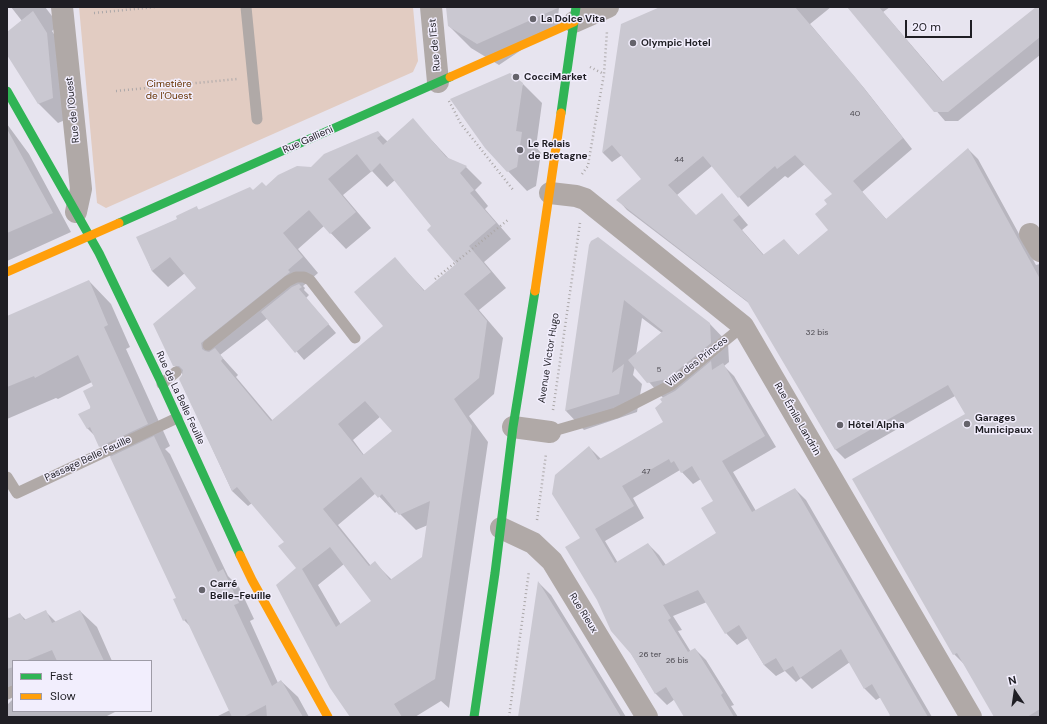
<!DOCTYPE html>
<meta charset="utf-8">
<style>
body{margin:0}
#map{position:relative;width:1047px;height:724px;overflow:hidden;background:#e7e4ef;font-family:"DM Sans",sans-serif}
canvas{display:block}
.frame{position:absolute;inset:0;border:8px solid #1f1e24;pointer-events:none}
.legend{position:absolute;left:12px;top:660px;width:140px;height:52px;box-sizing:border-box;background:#f2eefd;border:1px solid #9e9ba6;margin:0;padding:5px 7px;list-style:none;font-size:12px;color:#1f1e24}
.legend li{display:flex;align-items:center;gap:8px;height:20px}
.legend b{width:20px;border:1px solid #9e9ba6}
.north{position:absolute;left:995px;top:672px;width:40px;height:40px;-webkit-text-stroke:3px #f2eefd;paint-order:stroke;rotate:347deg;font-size:11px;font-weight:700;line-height:16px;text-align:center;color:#1f1e24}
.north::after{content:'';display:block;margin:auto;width:14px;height:18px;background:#1f1e24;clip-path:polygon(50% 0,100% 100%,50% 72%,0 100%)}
.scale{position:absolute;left:905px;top:20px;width:67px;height:18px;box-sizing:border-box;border:2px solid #1f1e24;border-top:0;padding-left:5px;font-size:12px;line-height:14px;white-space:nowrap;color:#1f1e24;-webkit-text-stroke:3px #f2eefd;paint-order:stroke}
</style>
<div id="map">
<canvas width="1047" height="724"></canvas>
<div class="frame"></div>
<ul class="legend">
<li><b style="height:5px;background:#30b455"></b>Fast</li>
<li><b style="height:5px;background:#ff9f0a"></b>Slow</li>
</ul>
<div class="north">N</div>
<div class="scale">20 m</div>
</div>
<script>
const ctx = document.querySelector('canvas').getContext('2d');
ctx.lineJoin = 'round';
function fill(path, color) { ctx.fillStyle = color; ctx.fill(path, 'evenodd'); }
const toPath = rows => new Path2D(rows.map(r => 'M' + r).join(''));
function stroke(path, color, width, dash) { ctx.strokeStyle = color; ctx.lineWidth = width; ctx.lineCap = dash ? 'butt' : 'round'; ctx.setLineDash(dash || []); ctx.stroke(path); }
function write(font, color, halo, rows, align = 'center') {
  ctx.font = font + ' "DM Sans",sans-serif'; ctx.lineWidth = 3; ctx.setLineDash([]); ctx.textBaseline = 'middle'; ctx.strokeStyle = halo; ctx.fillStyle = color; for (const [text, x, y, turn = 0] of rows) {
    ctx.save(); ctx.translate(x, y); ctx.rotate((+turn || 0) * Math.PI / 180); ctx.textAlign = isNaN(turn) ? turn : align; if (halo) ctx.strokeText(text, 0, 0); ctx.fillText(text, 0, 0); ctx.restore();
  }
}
fill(toPath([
 [79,7,413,7,418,61,413,72,106,208,97,203]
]), '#e2ccc2');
fill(toPath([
 [11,7,45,7,59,25,52,31,66,53,72,117,58,123,39,104,7,53,7,33,22,21],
 [447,7,559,7,558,17,563,22,499,65,471,48,449,26],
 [662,7,831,7,810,24,864,88,912,149,862,192,887,220,968,149,978,159,1036,265,1040,264,1040,717,995,717,964,664,954,654,966,414,955,396,845,459,835,449,750,304,627,210,618,200,642,179,622,155,612,162,603,153,622,25],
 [805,164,833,194,828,204,829,230,799,256,784,240,764,255,742,230,748,225,722,194,696,216,677,195,712,166,748,207,785,176,788,178],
 [848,7,890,7,883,12,943,82,1037,7,1040,7,1040,55,958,121,945,121],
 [523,84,542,103,536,147,541,153,536,186,527,191,486,148],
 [413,120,450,160,466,167,482,183,475,190,488,206,485,209,511,239,484,262,506,288,479,310,503,338,494,394,469,416,488,442,449,708,441,701,415,717,351,717,297,568,285,542,252,503,248,506,232,491,180,379,183,375,174,365,198,288,185,273,168,287,152,271,138,237,178,219,197,208,199,210,266,187,311,168,378,132,388,142],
 [372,171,387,187,395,180,433,226,457,264,425,291,395,259,384,326,273,421,236,377,238,375,220,355,268,318,304,360,336,333,306,298,309,295,304,290,305,288,303,286,318,273,298,249,324,226,346,249,371,228,343,195],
 [381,416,393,431,364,455,353,440],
 [376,493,395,513,397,511,416,530,428,525,423,558,392,580,375,563,371,566,338,525],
 [344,564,372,601,341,625,318,585],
 [7,124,29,154,71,232,7,261],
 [590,245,710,324,728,343,729,362,724,366,734,376,776,447,733,472,756,511,795,489,806,500,932,717,887,717,891,715,881,697,876,700,865,689,850,662,812,689,801,678,796,682,785,671,776,676,764,665,748,638,737,645,726,633,707,602,673,616,682,630,678,631,691,652,695,649,706,660,734,705,731,706,738,717,686,717,675,699,667,705,655,693,598,599,581,539,589,447,601,459,665,423,663,398,635,366,633,375,642,384,637,412,584,430,566,411],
 [642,318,662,333,636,355],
 [680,470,693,484,701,479,714,501,718,533,666,565,659,555,648,544,618,563,605,541,644,518,633,498],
 [89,281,111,304,130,347,126,349,170,446,165,449,170,454,228,576,239,587,254,619,250,621,278,683,281,681,298,697,309,717,216,717,230,710,191,627,184,620,177,598,112,458,100,446,95,436,87,428,94,387,92,382,58,399,56,398,7,419,7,317],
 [539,583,551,595,626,717,520,717],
 [80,611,97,627,112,661,13,661,13,698,7,692,7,615,9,619,20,614,26,620,46,612,56,622],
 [13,699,13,711,117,711,105,717,7,717,7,705]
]), '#0003');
fill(toPath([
 [446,7,560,7,477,44,448,26],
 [660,7,795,7,855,77,903,138,853,181,886,219,968,148,1040,279,1040,709,1027,717,994,717,957,653,953,655,852,479,965,414,948,385,835,450,747,301,616,200,641,179,612,145,602,153,621,24],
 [795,155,832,194,824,200,827,204,815,214,828,230,798,255,784,239,763,255,733,220,739,215,722,193,696,215,668,185,703,156,738,198,775,166,777,169],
 [847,7,879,7,942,82,1036,7,1040,7,1040,37,948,112,934,112],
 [33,11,47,33,53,98,38,104,7,55,7,32],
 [510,73,523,83,516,131,522,132,517,167,507,172,485,148,450,99],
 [413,118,446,157,467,166,460,173,474,190,470,193,496,223,469,246,491,272,464,294,487,321,479,378,454,399,472,426,435,679,394,704,402,717,350,717,330,688,276,585,296,568,278,546,284,542,237,487,232,491,179,379,182,375,183,370,179,366,173,366,153,324,196,288,170,257,152,271,136,237,177,219,176,216,197,206,198,210,250,187,253,190,262,182,266,186,278,175,297,166,311,167,324,154,373,133,378,131,381,135,377,138,383,145],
 [357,154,371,172,380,163,431,226,427,230,456,264,424,291,395,257,354,292,383,326,271,421,221,361,223,358,215,348,209,352,205,351,202,349,201,343,290,272,288,270,303,257,283,233,309,210,330,234,356,212,328,179],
 [365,401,392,431,363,455,338,424],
 [361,477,378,498,382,494,399,515,430,501,422,557,390,580,375,561,369,566,323,509],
 [330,547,371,601,336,627,302,569],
 [7,129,53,213,7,233],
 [598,237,710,323,711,343,667,379,647,383,628,360,663,331,624,300,612,373,624,364,619,394,565,411,589,245,591,241],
 [89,280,108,325,104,327,148,424,99,447,90,427,87,429,78,414,91,408,83,391,93,386,78,355,35,378,34,376,7,387,7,316],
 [299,284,302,287,299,289,329,324,295,353,261,312,292,287],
 [711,361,712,370,723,363,765,436,722,461,752,512,795,488,928,717,891,717,872,684,864,689,841,649,800,678,793,666,784,671,776,658,764,665,739,625,725,634,698,590,663,605,671,618,668,620,688,652,695,648,723,693,721,695,734,717,684,717,666,687,655,694,631,654,611,631,597,600,565,547,580,538,552,494,555,475,589,446,598,460,663,422,655,408,662,402,660,399,675,391],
 [669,459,671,463,674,461,681,473,692,466,713,501,701,508,716,533,663,566,648,543,615,563,595,529,634,506,622,486],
 [154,436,218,572,223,569,229,582,239,603,234,605,272,686,281,680,303,717,267,717,266,705,243,717,232,717,186,619,183,621,173,599,176,598,110,457],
 [538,581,574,639,621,717,518,717],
 [46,610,52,623,80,610,104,661,57,661,52,650,25,661,13,661,13,667,7,669,7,619,20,613,24,620]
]), '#cac8d1');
stroke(toPath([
 [94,13,155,7],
 [590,67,604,74],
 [116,91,237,79],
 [449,101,461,124,514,191],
 [582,174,588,166,589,159,604,74,607,31],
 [435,279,509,219],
 [553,410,580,223],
 [537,520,546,454],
 [509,717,529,571]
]), '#aba7a8', 2.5, [1, 3]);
stroke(toPath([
 [246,7,257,119],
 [208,345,288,281,296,277,304,277,310,280,355,338],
 [162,384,176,372],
 [550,432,616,413,671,385,743,326],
 [7,477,17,493,177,418],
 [7,694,13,691]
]), '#b0a9a7', 11);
stroke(toPath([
 [62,7,81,189,76,212],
 [431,7,438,82],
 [574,22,608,7],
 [550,193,576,196,585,199,743,326,971,717],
 [1030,234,1040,251],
 [513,427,550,432],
 [501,528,533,543,552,561,647,717]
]), '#b0a9a7', 22);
stroke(toPath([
 [7,91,99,253,162,384,240,555],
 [561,113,576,7],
 [119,223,450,77],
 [474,717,495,573,513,427,535,291]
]), '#30b455', 9);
stroke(toPath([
 [450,77,574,22],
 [7,272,119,223],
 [535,291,561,113],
 [240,555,252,580,328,717]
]), '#ff9f0a', 9);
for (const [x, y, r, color] of [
 [533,19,4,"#65636b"],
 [633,43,4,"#65636b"],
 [516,77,4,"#65636b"],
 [520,150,4,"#65636b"],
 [967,424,4,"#65636b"],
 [840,425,4,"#65636b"],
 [202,590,4,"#65636b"]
]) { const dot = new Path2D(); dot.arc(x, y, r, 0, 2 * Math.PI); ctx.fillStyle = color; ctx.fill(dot); stroke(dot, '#f2eefd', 1.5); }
write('8px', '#4a484f', null, [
 ["40",855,114],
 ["44",679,160],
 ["32 bis",817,333],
 ["5",659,370],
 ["47",646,472],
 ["26 ter",650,655],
 ["26 bis",677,661]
]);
write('bold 10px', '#1f1e24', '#f2eefd', [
 ["La Dolce Vita",541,19],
 ["Olympic Hotel",641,43],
 ["CocciMarket",524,77],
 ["Le Relais",528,144],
 ["de Bretagne",528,156],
 ["Garages",975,418],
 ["Municipaux",975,430],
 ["Hôtel Alpha",848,425],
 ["Carré",210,584],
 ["Belle-Feuille",210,596]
], 'left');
write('10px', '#1f1e24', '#f2eefd', [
 ["Rue de l'Est",435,45,-95],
 ["Rue de l'Ouest",73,110,-96],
 ["Rue Gallieni",308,140,-24],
 ["Avenue Victor Hugo",549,358,-81],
 ["Villa des Princes",697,362,-38],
 ["Rue de La Belle Feuille",180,398,65],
 ["Rue Émile Landrin",797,419,60],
 ["Passage Belle Feuille",88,459,-25],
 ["Rue Rieux",583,613,58]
]);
write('10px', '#663200', '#f2eefd', [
 ["Cimetière",169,84],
 ["de l'Ouest",169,96]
]);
</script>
